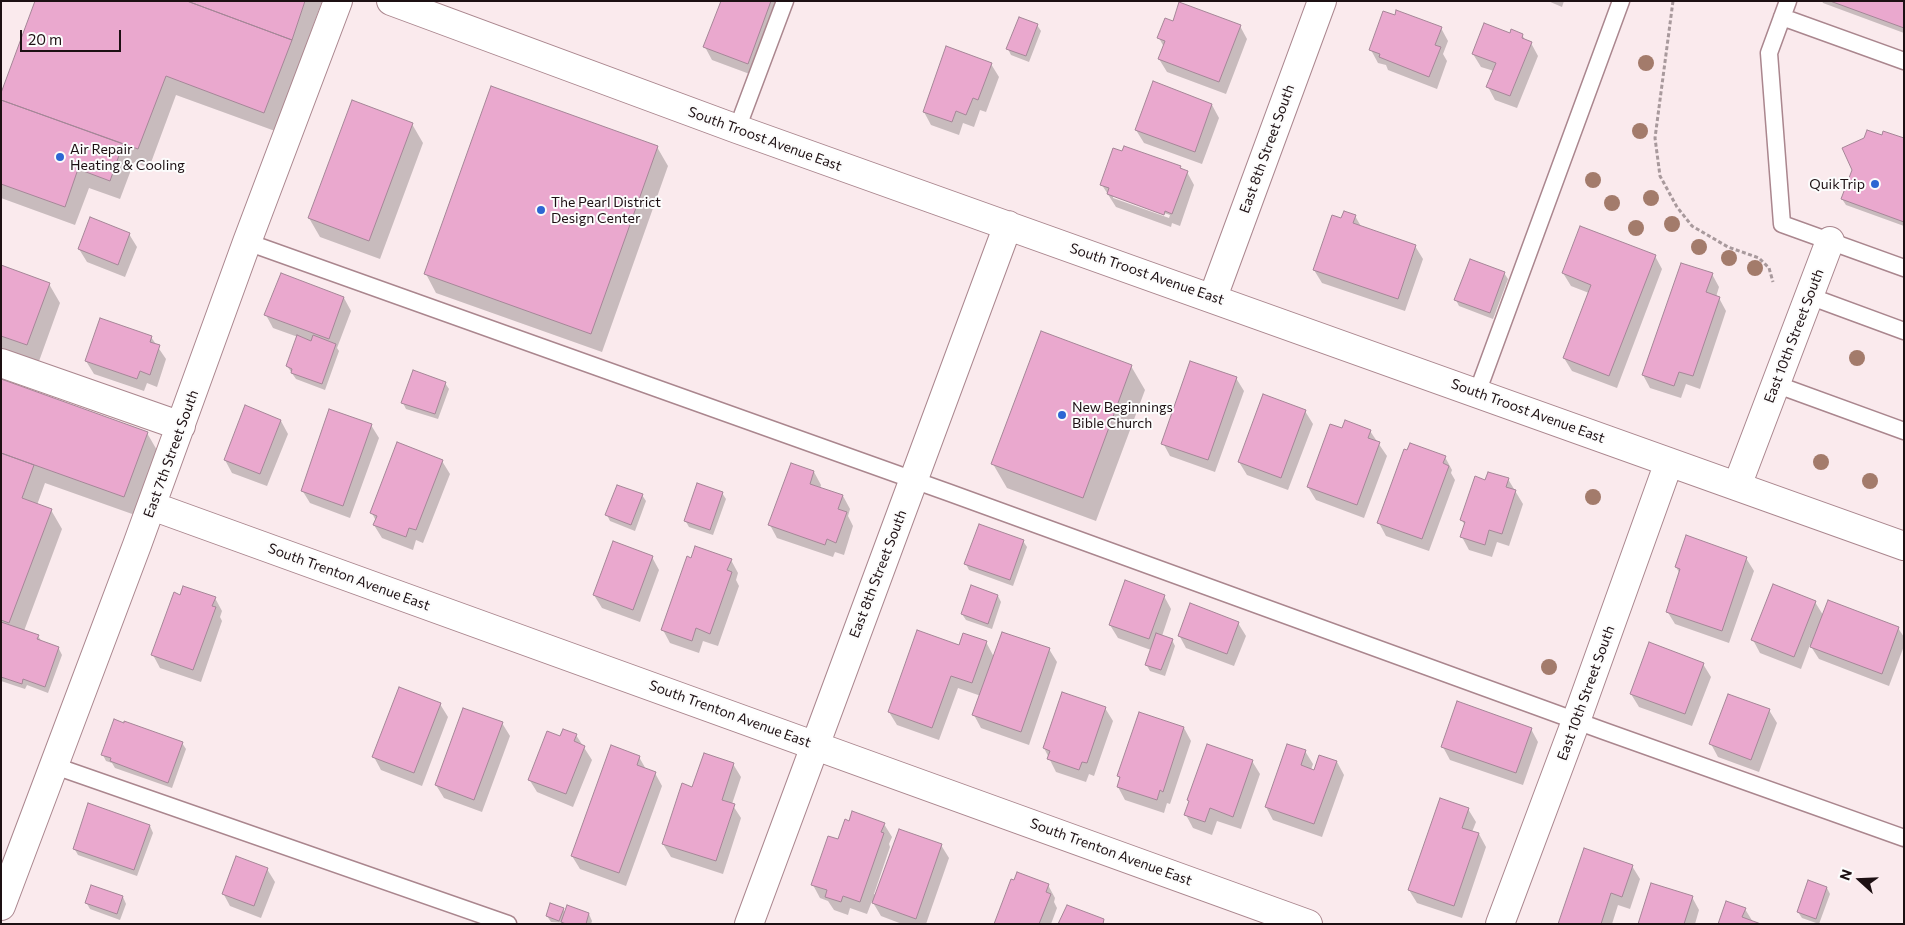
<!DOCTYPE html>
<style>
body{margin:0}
#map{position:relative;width:1905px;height:925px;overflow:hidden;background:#faeaed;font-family:Commissioner,sans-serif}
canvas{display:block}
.frame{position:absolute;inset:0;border:2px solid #1d1013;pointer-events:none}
.north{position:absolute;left:1835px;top:855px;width:50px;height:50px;-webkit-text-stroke:4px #fcfcfc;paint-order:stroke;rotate:290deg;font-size:14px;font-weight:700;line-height:20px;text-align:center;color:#1d1013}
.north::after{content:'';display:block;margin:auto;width:18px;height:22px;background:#1d1013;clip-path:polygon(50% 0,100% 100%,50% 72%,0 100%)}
.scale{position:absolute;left:20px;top:30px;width:101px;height:22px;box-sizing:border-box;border:2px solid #1d1013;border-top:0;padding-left:6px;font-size:15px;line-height:18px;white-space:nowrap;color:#1d1013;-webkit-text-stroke:4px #fcfcfc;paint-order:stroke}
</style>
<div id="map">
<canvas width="1905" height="925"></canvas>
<div class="frame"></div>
<div class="north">N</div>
<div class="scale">20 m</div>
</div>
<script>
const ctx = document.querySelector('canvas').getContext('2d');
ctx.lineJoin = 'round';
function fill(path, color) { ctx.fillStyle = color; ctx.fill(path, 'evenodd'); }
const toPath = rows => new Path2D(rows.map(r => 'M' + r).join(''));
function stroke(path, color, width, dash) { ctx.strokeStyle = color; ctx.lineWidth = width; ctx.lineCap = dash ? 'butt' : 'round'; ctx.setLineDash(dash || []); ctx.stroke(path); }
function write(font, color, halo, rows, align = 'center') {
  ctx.font = font + ' Commissioner,sans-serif'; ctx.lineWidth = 4; ctx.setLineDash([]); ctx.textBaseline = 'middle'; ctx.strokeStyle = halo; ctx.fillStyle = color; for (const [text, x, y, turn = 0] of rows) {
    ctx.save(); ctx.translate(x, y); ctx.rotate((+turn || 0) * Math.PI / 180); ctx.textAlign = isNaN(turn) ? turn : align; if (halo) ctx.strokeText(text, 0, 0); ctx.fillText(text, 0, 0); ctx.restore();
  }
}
fill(toPath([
 [36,1,322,1,275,131,176,95,149,168,134,162,120,199,89,188,75,225,1,198,1,96],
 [722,1,783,1,755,76,712,60,705,47],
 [1548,1,1564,1,1562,7],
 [1822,1,1904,1,1904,33,1823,3],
 [1173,22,1240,26,1247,39,1226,94,1167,72,1159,59,1164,47,1159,38],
 [1037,25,1041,31,1029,62,1011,55,1008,49],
 [1441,28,1448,41,1443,54,1447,61,1437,89,1388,70,1386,65,1378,63,1371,50],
 [1510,35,1522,35,1526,41,1531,43,1538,56,1517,108,1495,100,1488,87,1494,71,1481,67,1473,54],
 [991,64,999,77,986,112,980,110,974,127,963,123,959,135,931,125,924,112],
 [1212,105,1219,118,1202,164,1144,143,1136,130],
 [412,124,423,143,380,259,320,237,309,218],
 [1882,137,1904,139,1904,226,1846,205,1842,199],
 [657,147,668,166,602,352,436,293,426,274],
 [1180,167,1181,170,1187,172,1194,185,1180,226,1172,223,1171,227,1116,207,1102,185],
 [1113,195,1170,215,1169,218,1113,198],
 [1355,216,1362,228,1415,246,1423,259,1405,311,1322,283,1314,270,1342,220],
 [129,234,137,247,125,277,87,262,79,249],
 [1655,256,1662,269,1617,388,1572,371,1564,358,1589,293,1571,286,1563,273],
 [1,266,49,284,60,303,38,364,1,350],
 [1504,273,1508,279,1493,319,1459,306,1456,300],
 [1712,274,1719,287,1716,297,1719,298,1726,311,1700,389,1686,384,1681,398,1650,388,1643,375],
 [281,275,344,298,351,311,337,348,339,351,325,390,296,379,287,366,298,337,273,328,266,315],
 [151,337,166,359,157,387,147,383,144,391,94,374,86,361],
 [1131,366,1145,390,1096,521,1007,488,993,464],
 [1236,378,1244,391,1215,472,1170,456,1163,443],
 [1,380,147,433,158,452,135,515,45,483,37,505,51,510,62,529,24,631,38,636,42,642,59,649,62,655,48,693,27,685,25,689,1,681],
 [445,383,449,389,438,419,406,409,403,403],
 [1305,411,1313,424,1288,490,1247,475,1239,462],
 [281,421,288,434,267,486,232,473,225,460],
 [371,425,379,438,350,518,310,503,302,490],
 [1343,430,1370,431,1387,456,1364,518,1316,500,1308,487],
 [1445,457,1452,470,1451,473,1455,480,1429,551,1386,536,1379,523],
 [442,461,450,474,423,543,416,540,413,550,382,538,374,525,376,521,372,513],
 [814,472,821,485,820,489,843,496,850,509,848,516,853,526,844,555,835,552,833,557,777,538,770,525],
 [1508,479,1523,504,1509,546,1497,542,1492,557,1469,550,1462,537,1465,526,1462,520,1486,481],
 [722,493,726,499,713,535,689,527,685,520],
 [642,495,646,501,635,531,610,521,607,515],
 [1023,541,1027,547,1013,586,969,570,966,564],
 [652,557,659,570,640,622,602,608,594,595],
 [1746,558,1754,571,1729,643,1675,624,1667,611,1680,574,1676,567],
 [692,559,731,560,738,573,736,580,739,586,718,646,703,641,699,653,670,643,663,630],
 [181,596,215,598,222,611,220,617,222,621,201,682,160,668,153,655],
 [998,596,1001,602,992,629,966,620,962,614],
 [1164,596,1171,609,1162,636,1172,640,1175,646,1165,676,1150,671,1146,664,1151,650,1118,638,1110,625],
 [1815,602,1823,615,1898,628,1904,637,1904,646,1889,686,1819,659,1810,645,1801,669,1760,653,1753,640],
 [1238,623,1246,636,1234,666,1186,648,1179,635],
 [986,642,994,657,1049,649,1057,662,1029,745,981,728,974,715,981,696,958,688,939,740,897,725,889,712,960,646],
 [1703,664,1711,677,1692,726,1639,707,1631,694],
 [440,704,448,717,422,786,381,770,374,757],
 [1105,708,1113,721,1094,776,1089,774,1086,782,1056,772,1044,748],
 [1769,710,1777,723,1759,772,1718,757,1711,744],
 [502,723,510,736,482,812,444,798,436,785],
 [1184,728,1191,741,1170,804,1167,803,1164,813,1125,800,1118,787,1120,779,1118,776],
 [1531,729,1538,742,1523,785,1450,760,1443,747],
 [576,735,592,760,573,807,537,792,529,779,561,738],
 [182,743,186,749,172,788,115,768,112,763,106,761,103,755],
 [1305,751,1313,764,1311,770,1315,771,1320,757,1337,762,1344,775,1322,837,1273,820,1266,807],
 [639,757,647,771,655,773,662,786,626,886,580,869,572,856],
 [1252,761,1260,774,1241,829,1217,821,1212,835,1193,828,1186,815,1190,803,1188,800],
 [733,764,741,777,732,804,741,818,723,874,671,857,663,844,693,789],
 [89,805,150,826,153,833,137,876,78,855,74,848],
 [1468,809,1476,822,1472,832,1479,834,1486,847,1462,918,1417,903,1409,890],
 [884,824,892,837,889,844,890,847,874,894,876,895,941,845,949,858,926,924,902,924,881,916,872,901,867,914,850,908,848,915,834,910,828,901,820,898,813,885,839,841],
 [1632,866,1640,879,1630,909,1618,905,1612,924,1559,924],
 [267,869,275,882,261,918,230,906,223,893],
 [1048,885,1055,898,1054,902,1057,908,1051,924,996,924],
 [92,886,123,897,126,904,120,920,90,909,86,902],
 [1827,888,1830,894,1819,924,1802,918,1798,912],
 [1692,897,1699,910,1695,924,1639,924],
 [563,909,565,913,589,914,592,921,591,924,551,922,547,916],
 [1745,909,1753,922,1720,924]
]), '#0003');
const building = toPath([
 [35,1,187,1,292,40,264,113,166,76,138,149,1,100,1,93,35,1],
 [187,1,305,1,292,40,187,1],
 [721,1,771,1,748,64,703,47,721,1],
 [1830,1,1904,1,1904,28,1830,1],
 [1179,2,1241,25,1219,82,1158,59,1165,41,1157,38,1165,18,1173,21,1179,2],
 [1396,10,1442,27,1435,45,1441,47,1429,77,1379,57,1380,54,1369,50,1383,11,1395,15,1396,10],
 [1019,17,1038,24,1026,56,1006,49,1019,17],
 [1484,23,1510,33,1511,29,1523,34,1522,38,1532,42,1510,96,1486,87,1496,63,1472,54,1484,23],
 [946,46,992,63,978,100,973,98,966,115,956,111,952,122,923,112,946,46],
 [1153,81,1212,104,1195,152,1135,130,1153,81],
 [491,86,658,146,591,334,424,274,491,86],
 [1,100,123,144,110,181,78,169,65,207,1,184,1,100],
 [352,100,413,123,369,241,308,218,352,100],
 [1867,130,1882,135,1883,131,1904,138,1904,222,1841,199,1852,170,1842,148,1864,138,1867,130],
 [1124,146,1181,166,1180,168,1188,171,1172,214,1165,211,1164,215,1107,194,1109,188,1100,185,1113,148,1122,151,1124,146],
 [1344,211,1356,215,1353,223,1416,245,1398,299,1313,270,1332,215,1341,218,1344,211],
 [90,217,130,233,118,265,78,249,90,217],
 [1580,226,1656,255,1609,376,1563,358,1591,285,1562,273,1580,226],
 [1470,259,1505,272,1490,313,1454,300,1470,259],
 [1681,263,1713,273,1706,292,1720,297,1693,376,1679,372,1674,386,1642,375,1681,263],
 [1,265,50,283,27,345,1,336,1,265],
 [281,273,344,297,329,339,264,315,281,273],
 [100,318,152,336,150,342,160,345,150,375,140,371,137,379,85,361,100,318],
 [1041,331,1132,365,1083,498,991,464,1041,331],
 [297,335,311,341,313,335,336,344,322,384,291,373,292,369,286,366,297,335],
 [1190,361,1237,377,1208,460,1161,444,1190,361],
 [413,370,446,382,435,414,401,403,413,370],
 [1,379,148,432,124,497,1,453,1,379],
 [1263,394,1306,410,1281,478,1238,462,1263,394],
 [245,405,281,420,260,474,224,460,245,405],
 [329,409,372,424,343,506,301,491,329,409],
 [1345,420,1371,430,1368,438,1380,442,1357,505,1307,487,1330,424,1342,428,1345,420],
 [397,442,443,460,416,530,409,528,406,537,373,525,377,516,370,513,397,442],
 [1410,443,1446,456,1443,463,1449,466,1422,539,1377,523,1404,449,1407,450,1410,443],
 [1,453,34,465,22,498,52,509,9,623,1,620,1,453],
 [791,463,814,471,810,484,843,495,838,509,847,512,836,543,827,539,825,545,768,525,791,463],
 [1488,472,1509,478,1506,487,1516,490,1502,534,1489,530,1485,545,1460,537,1465,522,1460,520,1475,476,1485,480,1488,472],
 [697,483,723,492,710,530,684,521,697,483],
 [617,485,643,494,631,525,605,515,617,485],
 [979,524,1024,540,1010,580,964,564,979,524],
 [1686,535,1747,557,1722,631,1666,612,1680,569,1675,567,1686,535],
 [613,541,653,556,633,610,593,595,613,541],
 [695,546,732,559,727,570,732,572,710,634,696,628,692,641,661,630,687,556,691,558,695,546],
 [1125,580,1165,595,1149,639,1109,625,1125,580],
 [1773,584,1816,601,1794,657,1751,640,1773,584],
 [971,585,998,595,988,624,961,614,971,585],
 [183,586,216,597,212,606,216,607,193,670,151,655,174,592,180,595,183,586],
 [1828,600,1899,627,1882,674,1810,647,1828,600],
 [1190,603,1239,622,1227,654,1178,636,1190,603],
 [1,622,39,635,37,639,59,647,45,687,23,679,22,684,1,677,1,622],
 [917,630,959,645,963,633,987,641,972,683,951,676,932,728,888,712,917,630],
 [1002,632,1050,648,1021,732,972,715,1002,632],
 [1156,633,1173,639,1161,670,1145,665,1156,633],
 [1649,642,1704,663,1685,714,1630,694,1649,642],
 [399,687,441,703,414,773,372,757,399,687],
 [1062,692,1106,707,1087,763,1082,762,1079,770,1047,759,1050,751,1043,748,1062,692],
 [1728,694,1770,709,1751,760,1709,744,1728,694],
 [1457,701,1532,728,1516,773,1441,747,1457,701],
 [463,708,503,722,474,800,435,785,463,708],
 [1139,712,1184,727,1163,792,1160,790,1157,800,1117,787,1120,777,1117,776,1139,712],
 [114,719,124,723,124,721,183,742,168,783,110,761,111,758,101,755,114,719],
 [563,729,577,734,574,741,585,746,566,794,528,780,547,731,560,736,563,729],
 [1207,744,1253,760,1233,817,1210,808,1205,822,1184,815,1189,801,1187,800,1207,744],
 [1287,744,1306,750,1301,765,1314,770,1319,755,1337,761,1314,824,1265,807,1287,744],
 [611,745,640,756,637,765,656,772,619,873,571,856,611,745],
 [704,753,734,763,722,800,735,804,716,861,662,844,682,783,692,787,704,753],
 [1440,798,1469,808,1462,828,1479,833,1454,906,1408,890,1440,798],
 [88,803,150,825,134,870,73,849,88,803],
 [852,811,885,823,881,832,884,833,860,902,843,896,841,902,825,897,827,890,811,885,828,836,838,839,845,819,849,821,852,811],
 [899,829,942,844,916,919,872,903,899,829],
 [1584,848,1633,865,1622,897,1611,893,1601,924,1558,924,1584,848],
 [236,856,268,868,254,906,222,894,236,856],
 [1017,872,1049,884,1046,892,1051,894,1039,924,994,924,1011,879,1014,880,1017,872],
 [1808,880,1827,887,1816,919,1797,912,1808,880],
 [1651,883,1693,896,1684,924,1638,924,1651,883],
 [91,885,123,896,117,914,85,903,91,885],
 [1726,901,1746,908,1742,917,1761,924,1718,924,1726,901],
 [550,903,564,908,559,921,546,916,550,903],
 [567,905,589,913,586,924,566,924,561,922,567,905],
 [1067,905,1104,919,1103,924,1058,924,1067,905]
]);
fill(building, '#eaa8ce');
stroke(building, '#a58697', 1);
const service = toPath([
 [1788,1,1769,53,1782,224,1904,268],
 [1782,17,1904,61],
 [737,129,785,1],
 [247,242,950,493,1604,731,1904,838],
 [1809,296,1904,331],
 [1775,384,1904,431],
 [1477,393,1621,1],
 [55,766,508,924]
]);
const minor = toPath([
 [391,1,737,129,1904,546],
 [1213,297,1322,1],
 [1,363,181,426],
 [1737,486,1830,241],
 [152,506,1308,924],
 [1,906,137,545,247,242,338,1],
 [749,924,1008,225],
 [1500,924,1576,721,1669,462]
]);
stroke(service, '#aa868e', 19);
stroke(minor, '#aa868e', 30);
stroke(toPath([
 [1673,1,1655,138,1660,176,1677,207,1692,226,1728,247,1759,258,1769,268,1773,282]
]), '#a8999c', 3, [4, 2.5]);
stroke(service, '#fff', 16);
stroke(minor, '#fff', 28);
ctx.fillStyle = '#a37b6b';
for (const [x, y] of [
 [1646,63],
 [1640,131],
 [1593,180],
 [1651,198],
 [1612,203],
 [1672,224],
 [1636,228],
 [1699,247],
 [1729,258],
 [1755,268],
 [1857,358],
 [1821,462],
 [1870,481],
 [1593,497],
 [1549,667]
]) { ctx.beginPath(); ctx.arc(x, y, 8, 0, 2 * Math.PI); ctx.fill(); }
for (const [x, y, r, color] of [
 [60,157,5,"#2c66d3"],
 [1875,184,5,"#2c66d3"],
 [541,210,5,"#2c66d3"],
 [1062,415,5,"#2c66d3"]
]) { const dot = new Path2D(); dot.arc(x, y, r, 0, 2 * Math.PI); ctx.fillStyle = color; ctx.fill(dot); stroke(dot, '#fcfcfc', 2); }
write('14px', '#1d1013', '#fcfcfc', [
 ["South Troost Avenue East",765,139,20],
 ["East 8th Street South",1267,149,-70],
 ["South Troost Avenue East",1147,274,19],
 ["East 10th Street South",1794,336,-69],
 ["South Troost Avenue East",1528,411,20],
 ["East 7th Street South",171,454,-70],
 ["East 8th Street South",878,574,-69],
 ["South Trenton Avenue East",349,577,20],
 ["East 10th Street South",1586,693,-70],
 ["South Trenton Avenue East",730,714,20],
 ["South Trenton Avenue East",1111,852,20]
]);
write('14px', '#1d1013', '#fcfcfc', [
 ["Air Repair",70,149],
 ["Heating & Cooling",70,165],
 ["QuikTrip",1865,184,"right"],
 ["The Pearl District",551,202],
 ["Design Center",551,218],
 ["New Beginnings",1072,407],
 ["Bible Church",1072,423]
], 'left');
</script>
